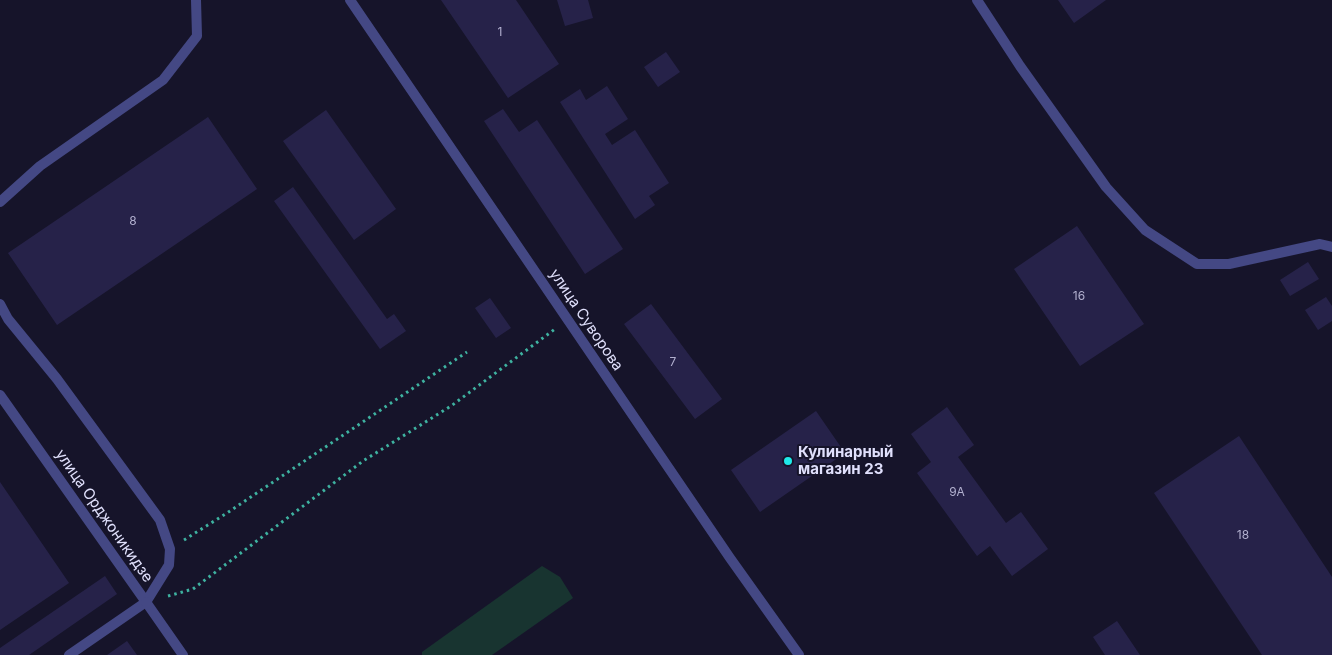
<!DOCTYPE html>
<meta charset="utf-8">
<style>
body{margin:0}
canvas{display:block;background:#16142a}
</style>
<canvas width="1332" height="655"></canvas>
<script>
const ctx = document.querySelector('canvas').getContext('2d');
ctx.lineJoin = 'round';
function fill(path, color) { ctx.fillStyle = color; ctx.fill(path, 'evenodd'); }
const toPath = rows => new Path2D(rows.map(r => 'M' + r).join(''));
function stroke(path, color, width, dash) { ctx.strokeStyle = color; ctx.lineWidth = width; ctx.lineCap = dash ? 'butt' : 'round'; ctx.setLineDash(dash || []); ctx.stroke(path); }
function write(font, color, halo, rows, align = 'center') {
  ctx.font = font + ' Inter,sans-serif'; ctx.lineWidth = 4; ctx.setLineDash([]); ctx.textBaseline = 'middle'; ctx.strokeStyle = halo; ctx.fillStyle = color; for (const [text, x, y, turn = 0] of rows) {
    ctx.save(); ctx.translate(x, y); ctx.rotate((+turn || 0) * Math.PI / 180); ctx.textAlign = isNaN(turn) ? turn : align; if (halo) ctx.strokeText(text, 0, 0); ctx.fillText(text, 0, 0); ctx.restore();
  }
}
fill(toPath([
 [542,566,560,577,573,598,492,655,422,655,422,652]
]), '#183430');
fill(toPath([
 [441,0,516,0,559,64,508,98],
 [557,0,588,0,593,18,565,26],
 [1058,0,1106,0,1074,23],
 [666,52,680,72,658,87,644,67],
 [607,86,628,119,605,134,612,145,635,130,669,183,649,196,655,205,635,219,560,102,580,89,586,100],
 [503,109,519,132,537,120,623,249,585,274,484,121],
 [326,110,396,209,354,240,283,141],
 [208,117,257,189,57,325,8,253],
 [293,187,387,319,394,314,406,331,380,349,274,201],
 [1077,226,1144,324,1080,366,1014,269],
 [1308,262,1319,279,1290,296,1280,280],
 [1326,297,1332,306,1332,321,1318,330,1305,310],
 [490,298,511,328,496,338,475,308],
 [651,304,722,399,695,419,624,324],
 [947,407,974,445,958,457,1006,523,1021,512,1048,549,1012,576,990,546,977,556,917,473,931,462,911,434],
 [816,411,845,453,760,512,731,470],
 [1239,436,1332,577,1332,655,1262,655,1154,493],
 [0,482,69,583,0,630],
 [105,576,117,594,29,655,0,655,0,648],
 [1117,621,1140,655,1105,655,1093,637],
 [127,641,137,655,107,655]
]), '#262249');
stroke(toPath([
 [184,540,227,513,467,352],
 [168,596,193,589,363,461,451,406,555,329]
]), '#3eb2a0', 3, [2.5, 4]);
stroke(toPath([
 [977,0,1020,66,1106,187,1145,230,1197,264,1229,264,1320,244,1332,247],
 [0,202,40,166,163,80,197,36,196,0],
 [0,304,8,319,57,379,160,520,170,549,169,565,146,602,69,655],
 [0,395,146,602]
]), '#444884', 10);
stroke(toPath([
 [350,0,730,558,799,655],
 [146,602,183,655]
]), '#444884', 10);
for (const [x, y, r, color] of [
 [788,461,5,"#1fe9e9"]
]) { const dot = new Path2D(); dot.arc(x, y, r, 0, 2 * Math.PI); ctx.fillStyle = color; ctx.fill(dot); stroke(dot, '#16142a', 2); }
write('12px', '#b2b0cf', null, [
 ["1",500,32],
 ["8",133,221],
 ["16",1079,296],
 ["7",673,362],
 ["9А",957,492],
 ["18",1243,535]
]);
write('15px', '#e0e0fc', '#16142a', [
 ["улица Суворова",586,320,56],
 ["улица Орджоникидзе",104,516,55]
]);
write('bold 15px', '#e0e0fc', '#16142a', [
 ["Кулинарный",798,452],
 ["магазин 23",798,469]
], 'left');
</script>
